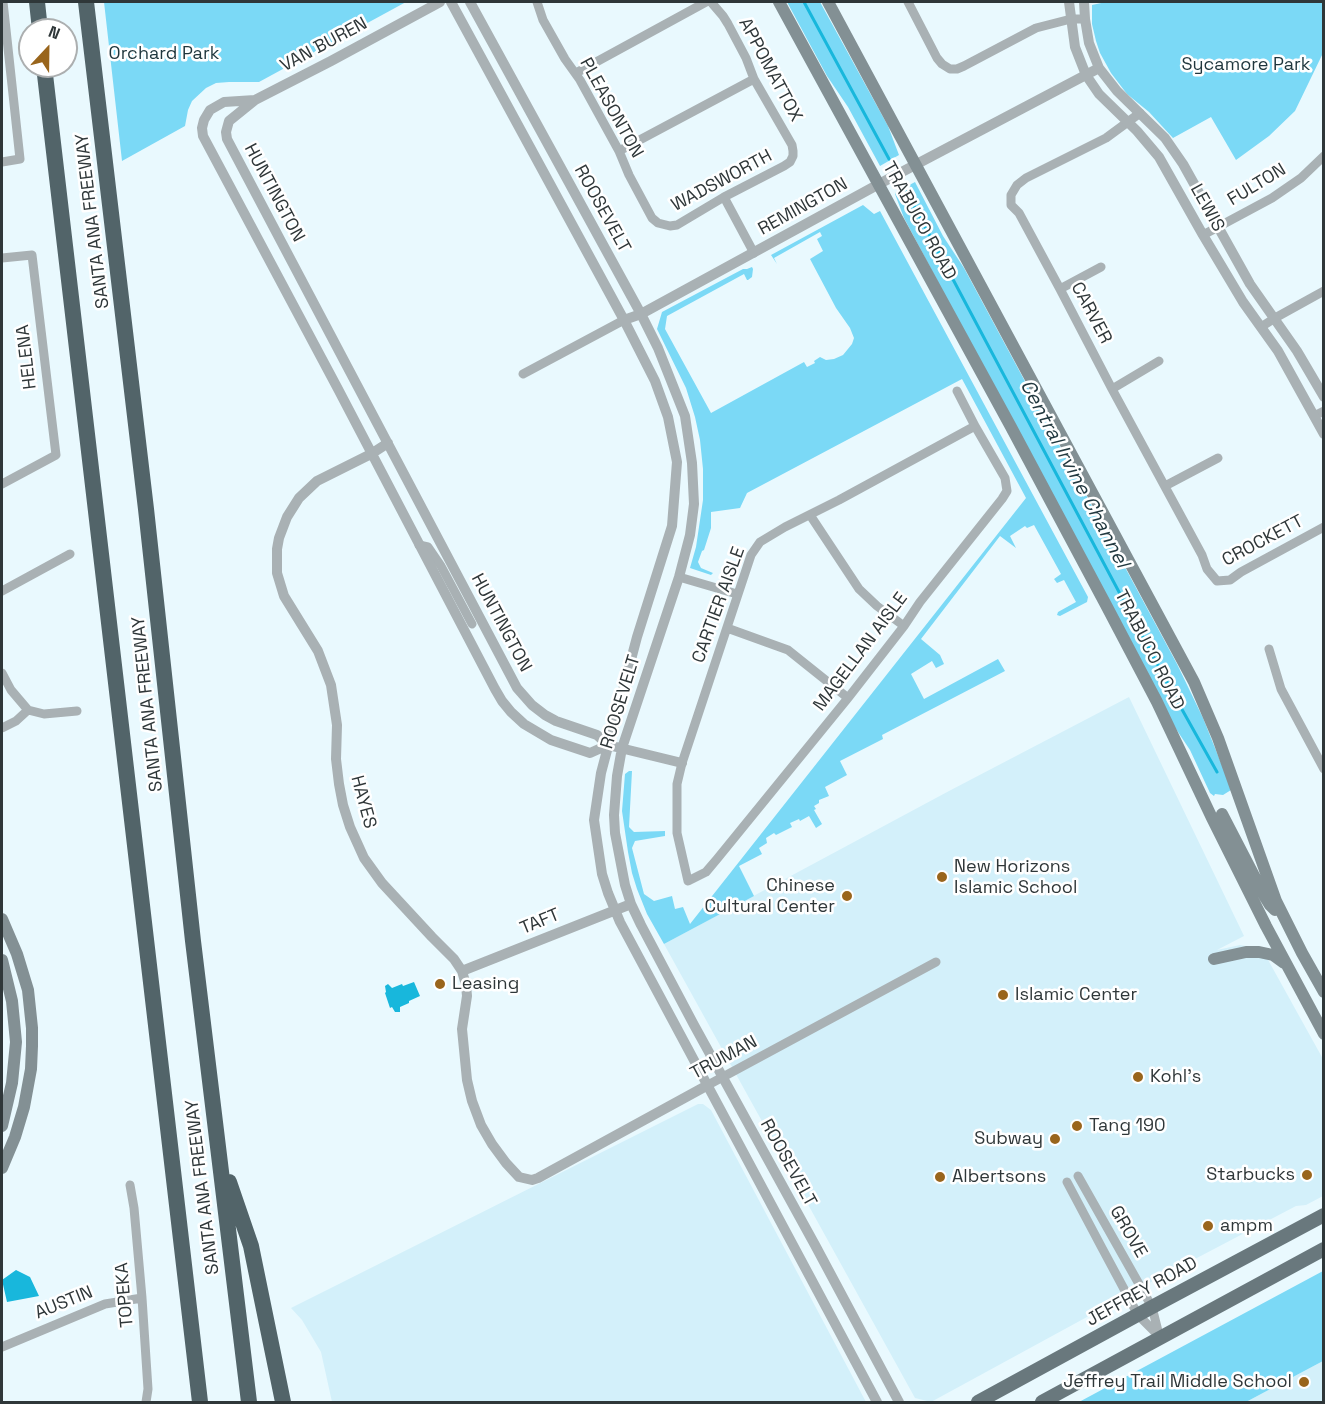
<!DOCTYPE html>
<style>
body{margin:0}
#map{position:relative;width:1325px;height:1404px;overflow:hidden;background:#e9f9fe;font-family:"Space Grotesk",sans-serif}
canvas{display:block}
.frame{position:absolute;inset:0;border:3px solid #2f3739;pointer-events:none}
.north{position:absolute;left:18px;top:18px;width:60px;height:60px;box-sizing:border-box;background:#fff;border:2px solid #acafb0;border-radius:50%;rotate:22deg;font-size:16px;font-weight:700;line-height:24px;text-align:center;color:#2f3739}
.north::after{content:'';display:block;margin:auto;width:21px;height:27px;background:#99651c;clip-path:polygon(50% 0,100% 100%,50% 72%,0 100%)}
</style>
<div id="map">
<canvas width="1325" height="1404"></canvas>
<div class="frame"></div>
<div class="north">N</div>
</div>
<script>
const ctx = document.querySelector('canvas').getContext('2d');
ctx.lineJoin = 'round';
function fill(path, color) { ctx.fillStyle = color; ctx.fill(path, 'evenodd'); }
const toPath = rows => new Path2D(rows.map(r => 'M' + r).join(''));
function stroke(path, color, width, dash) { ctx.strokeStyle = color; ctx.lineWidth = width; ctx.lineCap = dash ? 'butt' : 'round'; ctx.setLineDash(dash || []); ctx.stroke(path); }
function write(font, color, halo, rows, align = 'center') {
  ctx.font = font + ' "Space Grotesk",sans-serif'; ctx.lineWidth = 5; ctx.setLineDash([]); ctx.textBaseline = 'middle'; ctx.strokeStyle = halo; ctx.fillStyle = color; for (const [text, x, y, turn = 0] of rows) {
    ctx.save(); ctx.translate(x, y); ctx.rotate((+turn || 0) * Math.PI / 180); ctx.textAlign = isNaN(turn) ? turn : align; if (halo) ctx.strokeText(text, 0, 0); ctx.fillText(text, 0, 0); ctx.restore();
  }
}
fill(toPath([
 [1129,697,1244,936,1217,950,1240,945,1262,949,1323,1059,1323,1196,1306,1205,1296,1206,1153,1281,931,1402,915,1398,664,944,949,791],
 [698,1104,703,1104,711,1110,866,1402,332,1402,321,1352,302,1320,291,1308],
 [1323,1361,1323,1402,1246,1402]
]), '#d3f0fa');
fill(toPath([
 [104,2,406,2,259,82,229,82,216,83,206,88,192,101,188,110,185,126,122,161],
 [787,2,820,2,888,126,899,155,880,166,848,107,827,76],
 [1106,2,1323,2,1323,53,1295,111,1269,136,1236,160,1211,117,1173,138,1149,112,1127,94,1111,73,1100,53,1096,41,1092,24,1092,5],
 [915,182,943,236,964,268,1177,664,1203,718,1223,768,1231,790,1223,795,1215,794,1214,796,1210,793,1190,750,1174,726,904,218,895,194,896,192],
 [863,205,874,214,880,211,1088,597,1087,602,1060,616,1057,615,1058,612,1076,602,1064,580,1057,583,1054,579,1061,574,1034,525,1027,528,1025,526,1010,536,1016,548,1000,536,921,639,940,655,944,664,936,668,932,661,911,674,924,699,998,659,1005,671,882,735,883,739,840,761,847,775,825,787,829,796,819,800,819,803,814,806,816,809,814,810,822,824,816,828,809,816,800,821,799,819,790,823,792,827,776,835,774,833,766,838,767,843,759,848,762,854,739,866,754,896,664,944,647,914,637,889,632,873,628,852,622,811,625,774,629,771,632,771,629,827,634,832,665,831,665,836,635,841,632,848,644,894,654,901,672,896,675,909,683,907,690,924,1026,498,962,379,747,493,740,508,711,512,711,528,704,550,702,551,698,562,701,568,713,573,711,575,690,568,696,547,703,500,703,469,700,440,695,417,686,388,657,329,662,312,743,269,747,269,752,267,753,269,752,277,748,280,747,280,744,274,667,316,665,329,711,413,804,362,807,367,815,363,814,361,820,357,826,360,834,359,843,355,852,344,854,338,850,328,836,308,810,259,823,251,817,239,822,236,820,232,774,258,777,264,771,255],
 [1323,1271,1323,1361,1246,1402,1079,1402]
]), '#7bd9f6');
fill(toPath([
 [414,982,420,996,409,1001,409,1003,400,1007,400,1012,395,1012,392,1007,390,1008,385,993,386,992,385,986,388,984,392,988,402,984,403,986],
 [16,1270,30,1277,39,1296,7,1302,2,1280]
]), '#18b7dc');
stroke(toPath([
 [804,2,889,159],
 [905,189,1170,688,1217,772]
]), '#18b7dc', 3);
stroke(toPath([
 [537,2,543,20,565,59,580,80,619,151,629,175,652,218,658,223,670,226,677,225,724,197,784,166,790,162,793,156,793,151,792,145,754,79,746,58,728,24,723,16,711,2],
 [908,2,937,58,942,64,950,69,957,69,964,66,1036,28,1071,19,1085,19],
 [576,73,706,2],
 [1140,113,1106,138,1026,178,1017,185,1011,195,1011,205,1019,213,1060,289,1112,389,1202,555,1207,569,1217,581,1230,580,1241,572,1324,527],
 [619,151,754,79],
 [2,162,20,159,3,2],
 [724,197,754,253],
 [1203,235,1272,198,1301,178,1324,156],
 [2,258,32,255,56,455,2,484],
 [1060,289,1101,267],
 [1261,327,1275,318,1324,291],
 [523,374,624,320],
 [1112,389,1159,361],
 [957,391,975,426,1005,478,1007,491,1002,499,920,602,904,626,848,698,717,859,706,872,688,881,677,833,677,784,682,763,751,555,760,542,785,527,839,500,975,426],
 [1314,416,1324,411],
 [1165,486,1218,458],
 [810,515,859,589,877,606,904,626],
 [419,545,428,547,441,566,472,624],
 [679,577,737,594],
 [2,591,70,554],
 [727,628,788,650,848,698],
 [1269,649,1281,689,1324,769],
 [2,673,11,690,28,710],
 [28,710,44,714,77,711],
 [2,728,16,721,28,710],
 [708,1085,936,962],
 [1078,1176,1152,1307,1159,1335],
 [1067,1182,1102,1248,1138,1315,1160,1337],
 [130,1185,134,1208,142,1298,148,1389,146,1402],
 [2,1347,105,1304,142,1298]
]), '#a9b1b4', 9);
stroke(toPath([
 [440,2,331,61,255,100,229,121,226,132,227,139,517,688,532,705,545,715,556,721,597,735,608,745,682,763],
 [451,2,624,320,655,381,668,417,677,462,672,526,637,637,601,773,594,820,602,874,608,893,620,922,877,1402],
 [470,2,641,314,658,348,685,416,692,463,694,504,690,535,679,577,622,748,617,776,614,815,615,833,625,885,631,904,641,925,694,1025,815,1245,899,1402],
 [1069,2,1075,47,1086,75,1099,94,1137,131,1159,157,1203,235,1243,302,1278,351,1324,434],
 [1084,2,1085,19,1089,43,1099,68,1117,91,1165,138,1183,164,1250,284,1297,351,1324,397],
 [255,100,224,102,210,110,204,120,202,128,203,136,338,389,495,689,502,701,511,712,524,724,551,740,590,753,608,745],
 [624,320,641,314,879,184,1099,68],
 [388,443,371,454,317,481,299,498,287,517,279,538,277,549,277,573,284,596,318,651,331,685,337,725,336,759,339,784,343,805,350,827,364,858,382,883,432,937,454,959,462,971,466,985,467,996,462,1029,467,1080,472,1101,481,1125,492,1144,506,1163,519,1177,532,1180,538,1178,708,1085],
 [462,971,631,904]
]), '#a9b1b4', 10);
stroke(toPath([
 [779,2,1011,427,1106,605,1157,702,1212,818,1266,926,1324,1034],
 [828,2,1194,682,1218,738,1276,901,1302,953,1324,992],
 [1222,814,1265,897,1270,905,1275,910],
 [2,919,17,954,28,990,32,1028,32,1046,31,1069,24,1107,15,1137,2,1168],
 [1214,959,1246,952,1259,952,1273,955,1284,963],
 [2,960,12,1001,16,1042,12,1083,2,1126]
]), '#839094', 12);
stroke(toPath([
 [978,1402,1152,1307,1324,1215],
 [1042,1402,1324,1249]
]), '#69787d', 14);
stroke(toPath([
 [37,2,40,30],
 [86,2,146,509,193,941,249,1402],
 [44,66,200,1402],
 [229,1182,251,1246,283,1402]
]), '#526469', 16);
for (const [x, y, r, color] of [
 [942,877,6,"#99651c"],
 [847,896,6,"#99651c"],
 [440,984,6,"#99651c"],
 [1003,995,6,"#99651c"],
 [1138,1077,6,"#99651c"],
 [1077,1126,6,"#99651c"],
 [1055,1139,6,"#99651c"],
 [1307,1175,6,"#99651c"],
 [940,1177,6,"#99651c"],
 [1208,1226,6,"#99651c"],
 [1304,1382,6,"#99651c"]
]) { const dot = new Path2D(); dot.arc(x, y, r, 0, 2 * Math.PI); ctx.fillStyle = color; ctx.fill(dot); stroke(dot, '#fff', 2); }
write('18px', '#2f3739', '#fff', [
 ["VAN BUREN",324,45,-28],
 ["APPOMATTOX",770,70,62],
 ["PLEASONTON",611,108,61],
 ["WADSWORTH",722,181,-28],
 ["FULTON",1257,185,-31],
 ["HUNTINGTON",274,193,62],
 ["REMINGTON",803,207,-29],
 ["LEWIS",1207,208,61],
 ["ROOSEVELT",602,209,61],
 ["SANTA ANA FREEWAY",93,221,-97],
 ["TRABUCO ROAD",919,221,61],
 ["CARVER",1091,313,62],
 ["HELENA",27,357,-97],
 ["CROCKETT",1263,541,-28],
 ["CARTIER AISLE",719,605,-70],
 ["HUNTINGTON",501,623,62],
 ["TRABUCO ROAD",1149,650,63],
 ["MAGELLAN AISLE",861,652,-53],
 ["ROOSEVELT",621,702,-73],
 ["SANTA ANA FREEWAY",148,704,-96],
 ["HAYES",363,802,75],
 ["TAFT",540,922,-22],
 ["TRUMAN",724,1058,-28],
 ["ROOSEVELT",788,1163,61],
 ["SANTA ANA FREEWAY",203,1187,-97],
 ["GROVE",1128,1232,60],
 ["JEFFREY ROAD",1142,1292,-29],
 ["TOPEKA",125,1295,-95],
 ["AUSTIN",64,1303,-22]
]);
write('18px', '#1f363d', '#fff', [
 ["Orchard Park",164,54],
 ["Sycamore Park",1246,65]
]);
write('18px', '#2f3739', '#fff', [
 ["New Horizons",954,867],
 ["Islamic School",954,888],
 ["Chinese",835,886,"right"],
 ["Cultural Center",835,907,"right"],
 ["Leasing",452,984],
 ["Islamic Center",1015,995],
 ["Kohl's",1150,1077],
 ["Tang 190",1089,1126],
 ["Subway",1043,1139,"right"],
 ["Starbucks",1295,1175,"right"],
 ["Albertsons",952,1177],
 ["ampm",1220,1226],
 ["Jeffrey Trail Middle School",1292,1382,"right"]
], 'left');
write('italic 20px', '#223940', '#fff', [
 ["Central Irvine Channel",1074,474,62]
]);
</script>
